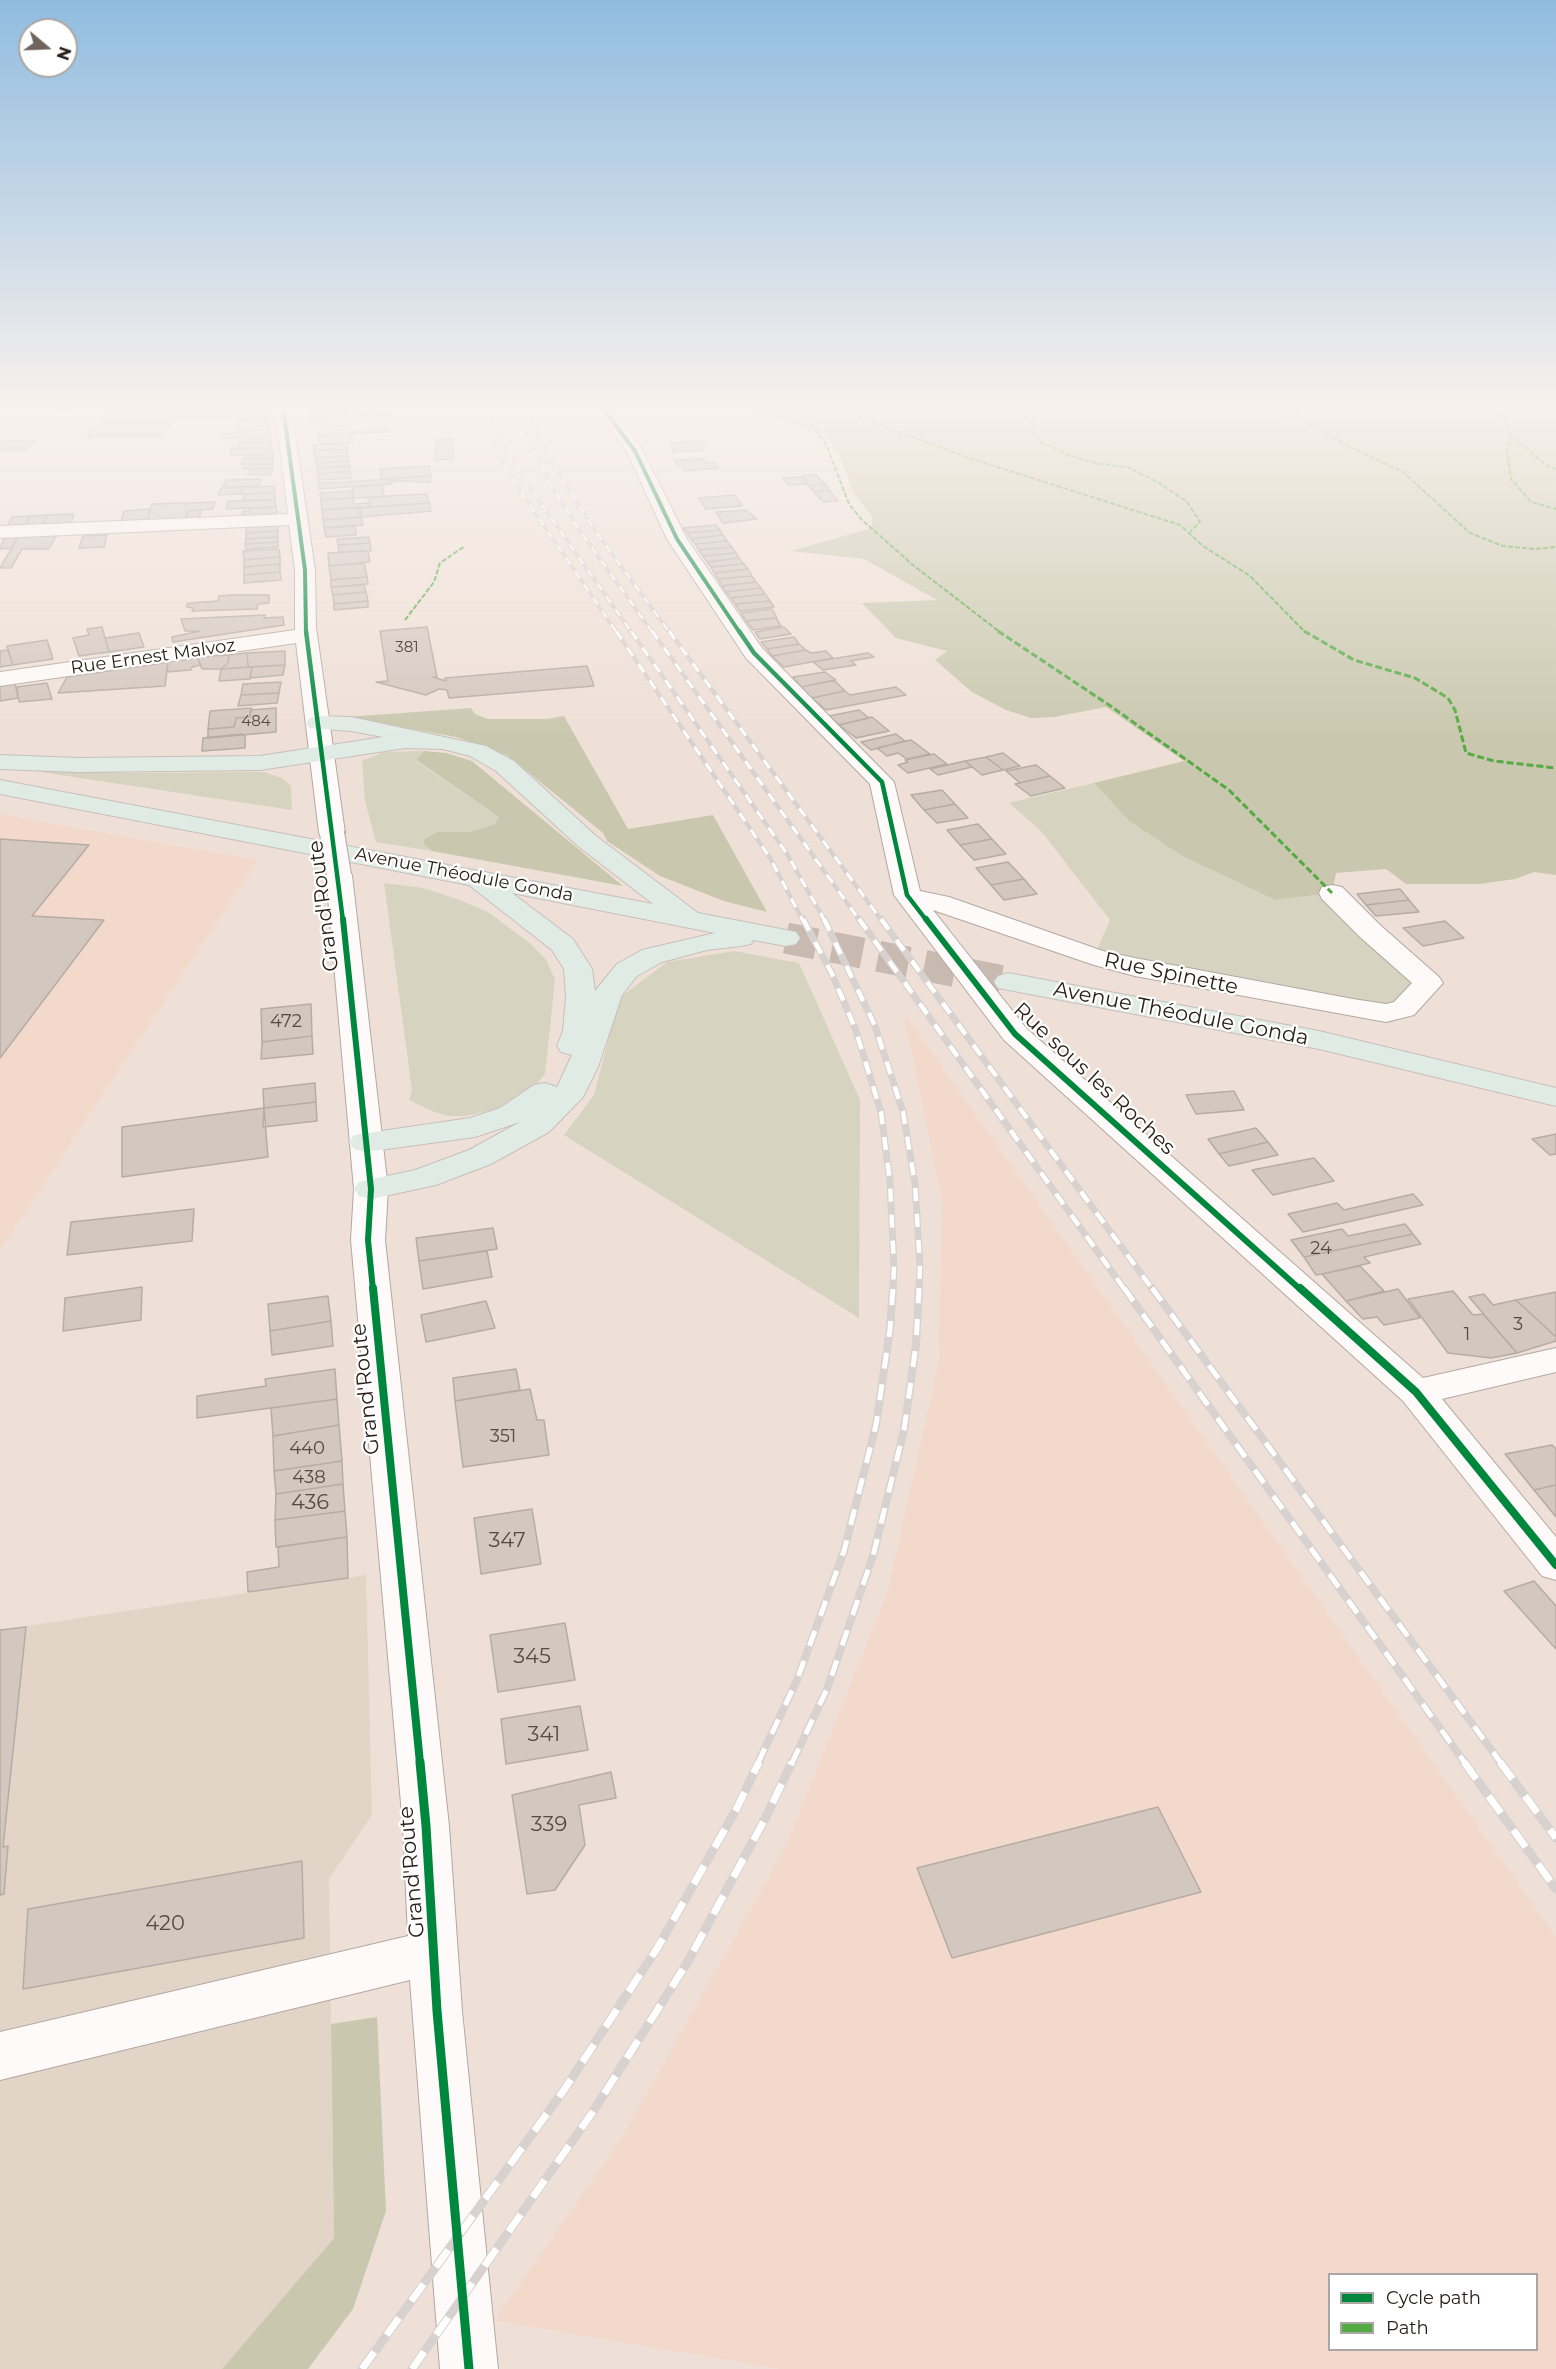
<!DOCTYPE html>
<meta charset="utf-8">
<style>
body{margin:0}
#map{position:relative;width:1556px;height:2369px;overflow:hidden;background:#efe0d7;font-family:Montserrat,sans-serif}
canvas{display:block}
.legend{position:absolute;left:1328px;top:2273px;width:210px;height:78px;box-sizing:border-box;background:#fff;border:2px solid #aaa6a4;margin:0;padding:8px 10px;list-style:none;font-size:18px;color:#2b211b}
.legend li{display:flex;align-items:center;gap:12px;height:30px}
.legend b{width:30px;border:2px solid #aaa6a4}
.north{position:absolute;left:18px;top:18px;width:60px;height:60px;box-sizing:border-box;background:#fff;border:2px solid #aaa6a4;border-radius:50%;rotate:109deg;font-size:16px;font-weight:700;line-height:24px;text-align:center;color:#2b211b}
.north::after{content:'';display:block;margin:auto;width:21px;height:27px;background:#70645d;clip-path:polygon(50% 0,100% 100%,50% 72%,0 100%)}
</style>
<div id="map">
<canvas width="1556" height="2369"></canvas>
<ul class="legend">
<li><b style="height:8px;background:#00873e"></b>Cycle path</li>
<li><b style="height:8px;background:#54aa43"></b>Path</li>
</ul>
<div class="north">N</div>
</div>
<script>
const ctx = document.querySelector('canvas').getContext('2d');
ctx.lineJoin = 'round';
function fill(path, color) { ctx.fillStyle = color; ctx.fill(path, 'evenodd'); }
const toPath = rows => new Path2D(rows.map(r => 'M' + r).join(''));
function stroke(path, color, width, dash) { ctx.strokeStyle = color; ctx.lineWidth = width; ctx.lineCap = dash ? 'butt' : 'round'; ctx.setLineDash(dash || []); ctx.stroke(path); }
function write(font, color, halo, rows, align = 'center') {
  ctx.font = font + ' Montserrat,sans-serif'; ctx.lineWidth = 4.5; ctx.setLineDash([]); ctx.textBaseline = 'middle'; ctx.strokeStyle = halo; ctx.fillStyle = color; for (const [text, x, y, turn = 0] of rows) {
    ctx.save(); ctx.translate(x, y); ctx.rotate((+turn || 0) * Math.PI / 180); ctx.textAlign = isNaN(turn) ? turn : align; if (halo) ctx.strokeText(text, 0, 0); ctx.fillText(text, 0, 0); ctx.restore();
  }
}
fill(toPath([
 [366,1575,372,1815,329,1879,334,2238,222,2369,0,2369,0,1630]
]), '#e2d4c6');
fill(toPath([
 [0,814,258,860,0,1250],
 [904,1013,1556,1937,1556,2369,780,2369,494,2321,622,2137,787,1844,888,1590,939,1361,942,1201],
 [1330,2274,1536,2274,1536,2350,1330,2350]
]), '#f3d9cb');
fill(toPath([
 [424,751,416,761,499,817,495,824,469,832,438,832,431,835,424,844,432,851,376,842,365,801,362,761,384,752],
 [27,770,131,773,265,772,283,779,291,786,292,810],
 [1094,783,1129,821,1182,856,1275,900,1332,893,1429,983,1404,1009,1094,957,1110,920,1041,831,1009,803],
 [384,883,423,888,457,899,488,912,531,944,547,961,555,980,545,1074,533,1088,497,1109,466,1116,449,1116,434,1112,409,1100,412,1090],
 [734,951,799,963,860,1100,859,1318,564,1135,594,1095,619,998,667,962]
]), '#d6d4c0');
fill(toPath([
 [730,407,1556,407,1556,875,1534,872,1515,879,1480,884,1406,884,1386,869,1336,873,1332,893,1275,900,1182,856,1129,821,1094,783,1184,761,1106,707,1054,717,1031,718,1006,710,972,692,935,660,947,651,896,638,862,603,937,600,864,559,791,551,872,528,872,516,854,494,840,457,826,435],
 [471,708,475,714,488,719,547,719,564,716,628,829,713,815,767,912,724,901,660,876,607,841,603,833,507,755,456,737,346,717],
 [424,751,446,753,472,761,623,886,432,851,424,844,424,840,431,835,438,832,469,832,495,824,499,817,416,760],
 [377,2017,386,2211,353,2309,308,2369,222,2369,334,2238,331,2024]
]), '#c9c8ae');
const building = toPath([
 [55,407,185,407,181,412,52,410,55,407],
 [232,407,266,407,267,413,228,413,232,407],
 [314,407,347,407,348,414,311,417,310,411,325,408,314,407],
 [107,412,181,412,161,437,86,437,107,412],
 [389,412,390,414,340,417,339,415,389,412],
 [180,413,228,413,223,420,175,420,180,413],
 [229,413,241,413,240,416,266,414,267,418,225,421,229,413],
 [339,415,340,421,311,423,311,417,339,415],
 [269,418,269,429,238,431,239,420,269,418],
 [350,425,351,434,319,436,318,427,350,425],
 [269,429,271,437,221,438,222,434,269,429],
 [389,429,390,432,351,434,351,432,389,429],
 [351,434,353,443,320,444,319,436,351,434],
 [271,437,271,442,238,442,238,438,271,437],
 [453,439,453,459,435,460,436,440,453,439],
 [0,441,35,441,27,450,0,450,0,441],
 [703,441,705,450,673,452,671,443,703,441],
 [238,442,271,442,271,448,238,448,238,442],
 [347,443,347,449,314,451,314,445,347,443],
 [231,448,271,448,273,454,231,455,231,448],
 [347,449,348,456,315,458,314,451,347,449],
 [273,454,273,458,244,459,247,455,273,454],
 [348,456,349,461,316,463,315,458,348,456],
 [273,458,273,464,241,464,244,459,273,458],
 [703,459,706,463,716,463,719,468,685,471,682,466,677,466,675,460,703,459],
 [349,461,350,466,317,468,316,463,349,461],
 [245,464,273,464,273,468,243,469,245,464],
 [350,466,350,471,318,474,317,468,350,466],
 [429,466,431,476,381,479,380,469,429,466],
 [273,468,270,475,248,475,251,469,273,468],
 [350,471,352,478,318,480,318,474,350,471],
 [816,475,825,484,809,486,802,476,816,475],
 [431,476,430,482,389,481,387,482,392,482,392,484,346,487,345,482,431,476],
 [802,477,808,484,788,485,783,478,802,477],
 [261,479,258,486,223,488,226,480,261,479],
 [345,482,346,487,319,489,318,483,345,482],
 [825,484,829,490,814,492,809,486,825,484],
 [383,485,384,497,353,498,353,487,383,485],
 [274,486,275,493,240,494,243,487,274,486],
 [243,487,240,494,218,495,221,488,243,487],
 [829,490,838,501,823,502,814,492,829,490],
 [352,491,353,498,321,500,320,493,352,491],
 [275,493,275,500,243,501,245,494,275,493],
 [427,494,429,503,370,507,369,497,427,494],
 [735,495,742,506,706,509,699,498,735,495],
 [353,498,354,504,368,503,369,507,322,510,321,500,353,498],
 [275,500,276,507,226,509,228,501,275,500],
 [215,502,213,509,188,511,186,519,147,521,152,504,215,502],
 [429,503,431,511,361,517,360,508,429,503],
 [276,507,277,512,269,515,241,517,243,511,249,511,250,508,276,507],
 [358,507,359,517,323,520,322,510,358,507],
 [150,509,147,521,121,522,124,511,150,509],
 [201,510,199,518,186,519,188,511,201,510],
 [746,510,757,519,723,523,716,512,746,510],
 [74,514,71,524,42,526,47,515,74,514],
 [47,515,42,526,25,527,30,516,47,515],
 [30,516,25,527,7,527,12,517,30,516],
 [361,517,363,525,324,528,323,520,361,517],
 [277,524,278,531,246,533,246,526,277,524],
 [716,525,720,530,687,533,683,528,716,525],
 [355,526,356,535,326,537,324,528,355,526],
 [720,530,723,535,691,539,687,533,720,530],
 [278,531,278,537,246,539,246,533,278,531],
 [57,535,49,549,22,549,11,568,0,568,18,537,57,535],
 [107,535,104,547,79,548,83,536,107,535],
 [723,535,727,541,695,544,691,539,723,535],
 [18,537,11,548,0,549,4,538,18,537],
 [278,537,278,542,245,544,246,539,278,537],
 [369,537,370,543,338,545,337,539,369,537],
 [727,541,732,547,699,550,695,544,727,541],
 [278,542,278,547,246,549,245,544,278,542],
 [370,543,371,551,339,552,338,545,370,543],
 [732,547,736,553,703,556,699,550,732,547],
 [279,549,280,557,244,560,243,551,279,549],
 [368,551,370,562,329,566,328,553,368,551],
 [736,553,739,558,707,562,703,556,736,553],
 [280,557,280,564,244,567,244,560,280,557],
 [739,558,744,564,711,567,707,562,739,558],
 [364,563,367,577,331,580,329,566,364,563],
 [280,564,280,572,244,575,244,567,280,564],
 [744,564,748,569,714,573,711,567,744,564],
 [748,569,752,576,718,579,714,573,748,569],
 [280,572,281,580,244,583,244,575,280,572],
 [752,576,756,582,722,586,718,579,752,576],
 [367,577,368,584,331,587,331,580,367,577],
 [756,582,761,588,726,592,722,586,756,582],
 [364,585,366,592,333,595,331,587,364,585],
 [761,588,765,594,731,598,726,592,761,588],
 [366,592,368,601,334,604,333,595,366,592],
 [765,594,770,601,735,604,731,598,765,594],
 [233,595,269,595,269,603,258,604,257,609,192,611,193,608,187,607,187,604,191,603,218,601,219,596,233,595],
 [368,601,368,607,334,610,334,604,368,601],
 [770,601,774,607,740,611,735,604,770,601],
 [772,609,777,618,746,621,741,613,772,609],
 [265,615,264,618,283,617,284,625,173,642,172,637,200,631,185,631,181,619,265,615],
 [776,618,781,626,753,630,746,621,776,618],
 [102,627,109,652,79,656,73,638,89,635,87,629,102,627],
 [427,627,437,677,433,677,446,681,445,678,587,666,594,686,449,698,447,690,439,689,426,695,376,682,388,681,380,631,427,627],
 [784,627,791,634,760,639,755,632,784,627],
 [139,633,144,647,109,652,105,638,139,633],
 [794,637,799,644,767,649,761,642,794,637],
 [47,640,53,659,13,665,7,646,47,640],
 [799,644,806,650,772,656,767,649,799,644],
 [8,650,13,665,0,667,0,651,8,650],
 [806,650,811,653,826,651,833,658,784,667,772,656,806,650],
 [285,651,285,665,248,667,247,653,285,651],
 [247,653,248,667,221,669,228,663,229,655,247,653],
 [868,653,874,657,851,661,856,665,823,670,813,662,868,653],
 [229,655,228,663,221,669,202,669,197,657,229,655],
 [197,657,201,665,192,667,191,670,167,672,168,662,197,657],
 [168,662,165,686,58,693,67,677,168,662],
 [285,665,283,675,250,678,252,667,285,665],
 [252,667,250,679,219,681,221,669,252,667],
 [825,672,836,680,801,687,793,677,825,672],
 [830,681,836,682,845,691,812,698,801,687,830,681],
 [281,682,279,693,241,695,243,684,281,682],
 [15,683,18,698,0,701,0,686,15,683],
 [47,683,52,699,19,702,17,687,47,683],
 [896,687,906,695,826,710,812,698,845,691,850,695,896,687],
 [279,693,277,703,238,706,241,695,279,693],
 [252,708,250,717,236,718,234,727,208,729,210,711,252,708],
 [276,708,276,732,208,738,208,729,234,727,236,718,250,717,250,710,276,708],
 [859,710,869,718,839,725,829,716,859,710],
 [872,717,889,731,856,738,839,725,872,717],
 [242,734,245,736,245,748,202,751,203,738,242,734],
 [896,734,905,741,871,750,861,742,896,734],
 [911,740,930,754,907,759,898,753,887,756,877,748,911,740],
 [1003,753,1020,766,1003,770,986,757,1003,753],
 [934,754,947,764,908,773,898,765,908,762,905,760,934,754],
 [986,757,1003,770,982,775,965,761,986,757],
 [965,761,972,767,938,775,930,769,965,761],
 [1036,765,1050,776,1020,783,1006,771,1036,765],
 [1050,776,1065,788,1031,796,1015,784,1050,776],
 [942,790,955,804,924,810,911,795,942,790],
 [955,804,968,818,937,823,924,810,955,804],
 [978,824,992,839,960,845,947,830,978,824],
 [0,839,89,845,32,916,104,920,0,1058,0,839],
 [992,839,1006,854,974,860,960,845,992,839],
 [1008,862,1024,879,991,885,976,868,1008,862],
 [1024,879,1037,894,1004,900,991,885,1024,879],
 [1400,889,1409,900,1366,905,1357,894,1400,889],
 [1409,900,1419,912,1376,916,1366,905,1409,900],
 [1445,921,1464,938,1423,946,1403,928,1445,921],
 [311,1004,312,1036,262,1042,261,1009,311,1004],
 [312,1036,313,1054,261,1059,262,1042,312,1036],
 [315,1083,316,1102,264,1108,263,1089,315,1083],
 [1234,1091,1244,1110,1196,1114,1186,1095,1234,1091],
 [316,1102,317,1121,263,1127,264,1108,316,1102],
 [264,1108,268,1157,122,1177,122,1127,264,1108],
 [1256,1128,1268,1142,1219,1154,1208,1139,1256,1128],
 [1556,1134,1556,1154,1550,1155,1532,1139,1556,1134],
 [1268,1142,1278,1155,1229,1166,1219,1154,1268,1142],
 [1314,1158,1334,1181,1273,1195,1252,1170,1314,1158],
 [1413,1194,1423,1205,1303,1232,1288,1214,1337,1203,1344,1210,1413,1194],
 [194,1209,192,1241,67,1255,71,1222,194,1209],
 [1405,1224,1413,1234,1304,1257,1291,1240,1342,1229,1348,1236,1405,1224],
 [493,1228,497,1249,419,1261,416,1238,493,1228],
 [1413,1234,1421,1244,1364,1257,1370,1263,1322,1274,1316,1275,1304,1257,1413,1234],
 [487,1251,492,1277,423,1289,419,1261,487,1251],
 [1360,1266,1384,1291,1346,1301,1322,1274,1360,1266],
 [142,1287,141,1320,63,1331,65,1298,142,1287],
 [1398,1289,1420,1318,1384,1325,1377,1317,1363,1319,1346,1301,1398,1289],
 [1453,1291,1473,1315,1483,1314,1517,1353,1491,1358,1448,1353,1408,1299,1453,1291],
 [1556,1292,1556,1337,1516,1300,1556,1292],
 [1484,1294,1493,1305,1516,1300,1556,1337,1556,1341,1517,1353,1469,1297,1484,1294],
 [328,1296,331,1321,270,1331,268,1304,328,1296],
 [486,1301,495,1328,426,1342,421,1315,486,1301],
 [331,1321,333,1346,272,1355,270,1331,331,1321],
 [335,1369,337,1399,197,1418,197,1396,266,1386,265,1379,335,1369],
 [516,1369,520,1390,455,1401,453,1378,516,1369],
 [530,1389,537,1420,544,1420,549,1455,463,1467,455,1401,530,1389],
 [337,1399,339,1425,273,1436,271,1408,337,1399],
 [339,1425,342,1461,274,1471,273,1436,339,1425],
 [1552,1445,1556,1449,1556,1485,1534,1490,1505,1454,1552,1445],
 [342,1461,343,1484,276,1494,274,1471,342,1461],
 [343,1484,345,1511,275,1520,276,1494,343,1484],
 [1556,1485,1556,1517,1534,1490,1556,1485],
 [532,1509,541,1564,481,1574,474,1518,532,1509],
 [345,1511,347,1537,276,1547,275,1520,345,1511],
 [347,1537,348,1578,248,1592,247,1572,279,1567,278,1547,347,1537],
 [1534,1581,1556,1606,1556,1649,1504,1591,1534,1581],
 [565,1623,575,1680,498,1692,490,1635,565,1623],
 [26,1627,3,1847,8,1846,4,1894,0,1895,0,1630,26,1627],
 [580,1706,588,1750,506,1764,501,1719,580,1706],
 [611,1772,616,1798,579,1805,585,1845,555,1890,527,1894,512,1795,611,1772],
 [1158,1807,1201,1892,952,1958,917,1868,1158,1807],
 [302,1861,304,1938,23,1989,28,1909,302,1861]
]);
fill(building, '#d3c8c0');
stroke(building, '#b6aca4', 1.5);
stroke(toPath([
 [786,938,1008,982]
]), '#c8bab1', 31, [31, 16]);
const minor = toPath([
 [275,407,291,407,315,570,316,627,345,833,341,838,332,841,323,838,319,833,296,643,0,686,0,672,295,630,295,570,289,525,0,538,0,526,288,514,275,407],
 [594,407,611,407,641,447,687,539,762,648,894,782,920,891,949,897,1103,951,1135,958,1353,999,1386,1004,1394,1002,1412,983,1360,937,1322,899,1319,893,1322,887,1332,885,1342,887,1380,925,1439,977,1443,983,1414,1015,1386,1022,1135,976,1094,965,933,910,1026,1028,1423,1378,1556,1348,1556,1372,1442,1399,1556,1537,1556,1580,1542,1576,1403,1401,1004,1040,894,895,870,784,746,658,667,539,627,452,594,407],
 [339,867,348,869,352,875,388,1189,385,1240,449,1826,462,2011,498,2369,440,2369,410,1980,0,2080,0,2032,408,1936,403,1826,351,1240,354,1189,326,875,330,869,339,867]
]);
const major = toPath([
 [318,716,351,717,486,746,514,761,596,836,698,913,786,930,796,932,800,938,796,944,786,946,753,940,751,944,741,946,707,950,662,962,637,976,622,995,598,1067,583,1097,549,1132,491,1164,436,1185,371,1199,359,1196,354,1189,359,1182,415,1170,469,1150,520,1122,475,1137,365,1152,354,1149,349,1142,354,1135,470,1118,500,1108,534,1085,545,1083,557,1087,572,1055,561,1052,557,1046,563,1031,566,997,564,969,552,950,469,885,0,794,0,780,653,904,578,846,496,771,470,756,443,749,405,748,260,770,78,772,0,769,0,755,78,758,260,756,383,737,351,731,310,728,306,723,310,718,318,716],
 [512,893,715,933,642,950,617,964,595,991,592,969,573,939,512,893],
 [1008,973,1319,1031,1556,1088,1556,1106,1319,1049,998,988,994,982,998,976,1008,973]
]);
stroke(minor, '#b3a8a1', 2);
stroke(major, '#c7bfbb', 2);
fill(minor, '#fdfaf9');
fill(major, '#e1ebe5');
const railFar4 = toPath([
 [477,407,490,439,517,486,617,633],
 [488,407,500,438,535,495,632,633],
 [516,407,549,482,580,531,653,633],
 [528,407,538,434,563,481,599,536,670,633]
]);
const railFar3 = toPath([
 [616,631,770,858,803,921],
 [631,631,787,854,825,921],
 [652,631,860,921],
 [669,631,882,921]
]);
const railFar2 = toPath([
 [803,919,832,974,855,1028,881,1112,890,1182,894,1267,893,1290],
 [824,919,875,1026,903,1112,915,1184,920,1266,919,1290],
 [859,919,1125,1290],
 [881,919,1153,1290]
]);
const railFar1 = toPath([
 [1124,1288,1465,1763],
 [1152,1288,1501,1763],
 [758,1763,797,1680,844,1551,876,1425,890,1329,893,1288],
 [792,1763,827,1689,873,1556,904,1430,916,1345,919,1288]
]);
const rail = toPath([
 [1464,1762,1556,1889],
 [1500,1762,1556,1838],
 [362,2369,564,2090,658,1947,737,1808,759,1762],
 [412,2369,592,2113,687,1963,766,1817,792,1762]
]);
stroke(railFar4, '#d7d2cf', 4);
stroke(railFar3, '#d7d2cf', 4.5);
stroke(railFar2, '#d7d2cf', 7);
stroke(railFar1, '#d7d2cf', 8);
stroke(rail, '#d7d2cf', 9);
stroke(railFar4, '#fff', 2, [8]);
stroke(railFar3, '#fff', 3, [10]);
stroke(railFar2, '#fff', 4.5, [13]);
stroke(railFar1, '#fff', 5, [16]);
stroke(rail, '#fff', 7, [21]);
const minorBridge = toPath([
 [332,833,339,875]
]);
stroke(minorBridge, '#b3a8a1', 26, []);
stroke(minorBridge, '#fdfaf9', 24);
stroke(toPath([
 [799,407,826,444,849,504,861,519,913,565,1001,633],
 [832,407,969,458,1180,525,1203,546,1250,576,1306,633],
 [1012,407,1035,423,1033,432,1039,441,1070,456,1101,464,1127,467,1158,482,1187,502,1200,522,1190,532],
 [1252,407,1304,421],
 [1298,407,1297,412,1304,421,1358,451,1403,472,1470,533,1503,546,1534,549,1556,547],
 [1498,407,1511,435,1547,466,1556,469],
 [1511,435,1507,450,1511,479,1531,502,1556,509],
 [405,620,434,582,440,563,465,546]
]), '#54aa43', 2, [5, 2]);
stroke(toPath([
 [998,631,1109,705,1229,790,1332,893],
 [1304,631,1354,660,1415,678,1448,698,1455,710,1466,753,1494,761,1556,768]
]), '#54aa43', 3, [7, 3]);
stroke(toPath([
 [283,407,305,570,306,633],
 [602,407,635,451,677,539,740,633]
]), '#00873e', 4);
stroke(toPath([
 [306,631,343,921],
 [739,631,754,653,882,782,907,895,927,921]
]), '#00873e', 4.5);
stroke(toPath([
 [343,919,371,1189,368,1240,373,1290],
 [926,919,1015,1034,1301,1290]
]), '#00873e', 6);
stroke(toPath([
 [373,1288,420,1763],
 [1300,1288,1416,1392,1556,1565]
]), '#00873e', 8);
stroke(toPath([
 [420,1762,426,1826,437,2011,469,2369]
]), '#00873e', 9);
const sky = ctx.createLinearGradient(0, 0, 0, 739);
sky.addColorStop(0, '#91bce0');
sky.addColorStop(0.55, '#f8f1ed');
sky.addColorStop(1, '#f8f1ed00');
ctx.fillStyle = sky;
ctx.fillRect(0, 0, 1556, 739);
write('15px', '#554b44', null, [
 ["381",407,648],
 ["484",256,722]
]);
write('18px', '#2b211b', '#fff', [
 ["Rue Ernest Malvoz",153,657,-8],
 ["Avenue Théodule Gonda",464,875,11]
]);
write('18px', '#554b44', null, [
 ["472",286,1022],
 ["24",1321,1249],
 ["3",1518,1325],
 ["1",1467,1335],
 ["351",503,1437],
 ["440",307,1449],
 ["438",309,1478]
]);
write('21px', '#2b211b', '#fff', [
 ["Grand'Route",324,906,-97],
 ["Rue Spinette",1171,974,12],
 ["Avenue Théodule Gonda",1181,1014,11],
 ["Rue sous les Roches",1094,1079,43],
 ["Grand'Route",366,1389,-96],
 ["Grand'Route",412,1872,-95]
]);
write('21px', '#554b44', null, [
 ["436",310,1503],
 ["347",507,1541],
 ["345",532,1657],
 ["341",544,1735],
 ["339",549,1825],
 ["420",165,1924]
]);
</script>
